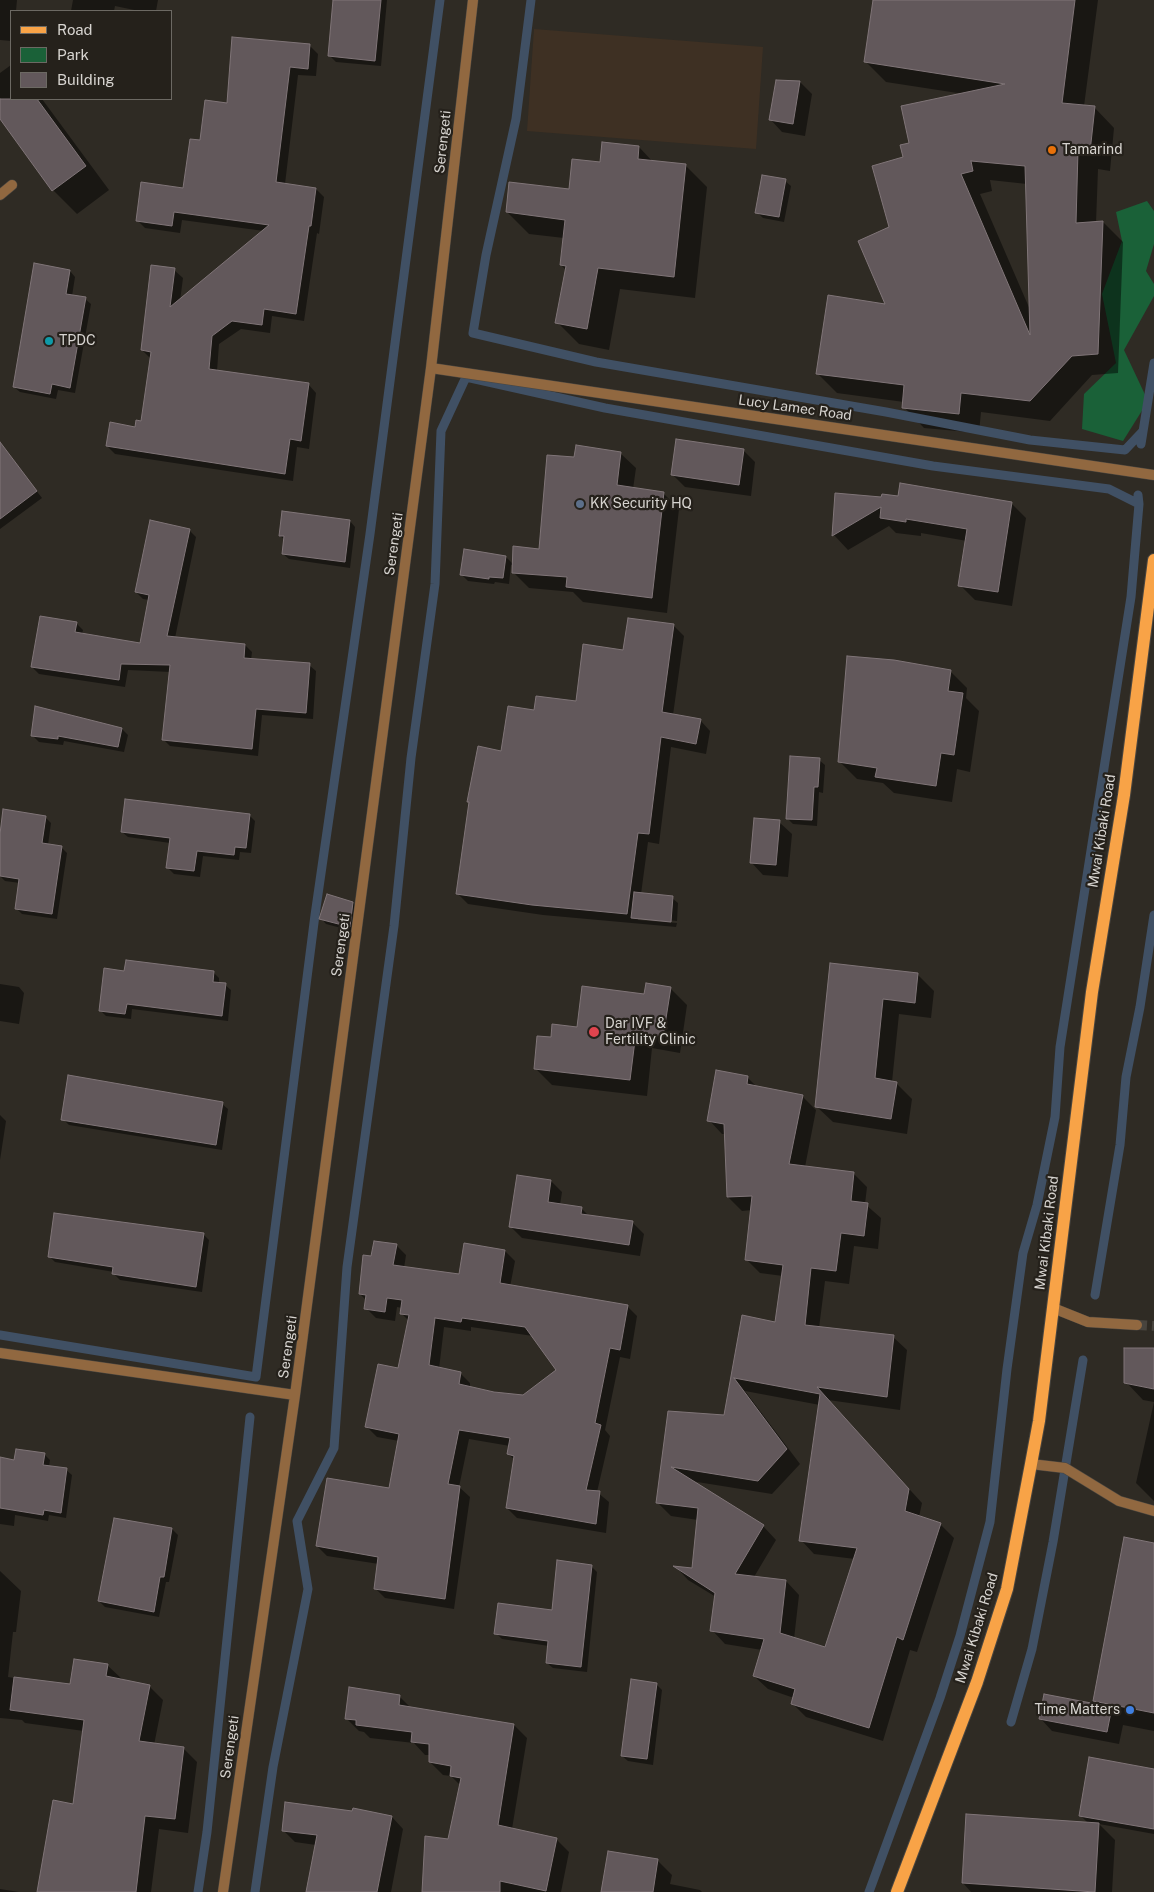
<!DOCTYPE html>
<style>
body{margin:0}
#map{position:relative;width:1154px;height:1892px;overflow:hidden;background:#2f2b24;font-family:"Public Sans",sans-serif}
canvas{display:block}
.legend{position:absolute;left:10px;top:10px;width:162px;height:90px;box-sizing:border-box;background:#25211b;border:1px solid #6c6963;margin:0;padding:6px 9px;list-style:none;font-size:15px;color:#d7d4d0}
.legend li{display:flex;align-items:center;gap:10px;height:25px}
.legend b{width:25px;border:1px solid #6c6963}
</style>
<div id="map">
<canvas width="1154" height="1892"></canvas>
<ul class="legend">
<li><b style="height:6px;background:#f8a347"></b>Road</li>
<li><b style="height:14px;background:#1a6138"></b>Park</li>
<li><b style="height:14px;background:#62585b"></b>Building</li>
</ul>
</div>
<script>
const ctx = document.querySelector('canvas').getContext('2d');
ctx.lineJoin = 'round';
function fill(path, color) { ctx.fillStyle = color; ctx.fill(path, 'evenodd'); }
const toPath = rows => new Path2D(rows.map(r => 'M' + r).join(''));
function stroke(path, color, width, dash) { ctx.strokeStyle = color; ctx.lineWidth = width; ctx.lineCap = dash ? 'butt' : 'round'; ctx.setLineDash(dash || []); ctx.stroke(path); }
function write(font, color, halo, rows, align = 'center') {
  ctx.font = font + ' "Public Sans",sans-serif'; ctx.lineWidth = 4.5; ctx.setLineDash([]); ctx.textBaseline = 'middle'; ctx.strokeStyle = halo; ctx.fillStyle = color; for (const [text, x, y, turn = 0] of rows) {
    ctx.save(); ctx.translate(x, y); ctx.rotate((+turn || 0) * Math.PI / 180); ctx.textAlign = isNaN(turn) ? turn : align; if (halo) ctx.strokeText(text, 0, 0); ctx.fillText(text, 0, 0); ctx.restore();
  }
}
fill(toPath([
 [534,29,763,47,756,149,527,131]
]), '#3e3023');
fill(toPath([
 [1147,201,1154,211,1154,244,1146,271,1154,284,1154,296,1124,350,1148,401,1123,441,1082,429,1084,394,1116,363,1102,294,1122,241,1116,212]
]), '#1a6138');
fill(toPath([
 [0,0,17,0,16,11,11,11,11,41,0,40],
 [73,0,158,0,156,11,139,11,115,6,114,11,71,11],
 [335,0,387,0,381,66,336,62,330,56],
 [875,0,1098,0,1084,106,1094,107,1114,128,1110,171,1098,169,1096,223,1103,222,1123,242,1118,373,1092,375,1050,421,981,412,979,433,924,428,904,407,904,402,837,393,817,373,887,305,891,227,905,158,911,144,964,94,886,82,866,62],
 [990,180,1027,184,1031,312,980,194,992,191],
 [309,45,318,54,316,76,298,75,285,184,316,189,324,197,319,234,317,233,304,321,272,316,270,333,241,329,219,344,217,371,308,384,316,393,309,449,297,447,293,481,115,454,107,446,136,429,142,422,150,358,142,350,174,270,183,278,180,301,264,231,182,220,180,233,145,228,137,220,184,190,201,141,228,104],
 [11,65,11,99,42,99,109,190,77,214,53,190,0,117,0,73],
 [777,81,800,82,812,94,805,136,782,132,770,119],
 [639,147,653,162,685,165,707,187,695,298,620,289,609,350,579,344,557,322,567,271,561,265,564,238,529,234,507,212,570,190,601,163],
 [785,181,791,186,784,222,763,218,757,212],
 [70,271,75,277,72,296,85,299,91,304,75,393,58,390,56,399,20,392,14,387],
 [0,444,42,498,0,529],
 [743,450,755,462,751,496,685,487,672,474],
 [620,453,636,468,633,489,663,493,679,509,667,613,583,602,573,592,529,588,513,572,513,565,511,565,509,584,495,582,494,584,468,581,462,575,506,557,513,564,540,550,575,458],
 [836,495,882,499,1011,503,1026,518,1012,606,975,600,960,585,967,541,921,533,921,536,896,533,889,526,848,550,834,535],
 [350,521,355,527,350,568,289,559,283,554,285,540,280,536],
 [189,530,196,537,175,638,245,645,252,652,251,660,309,665,316,671,313,719,262,715,258,756,170,746,163,739,171,672,128,670,125,687,39,674,32,667,76,623,83,630,82,634,141,644,149,600,143,599,136,592],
 [673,625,684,636,673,715,700,720,710,731,706,754,671,747,659,844,648,842,641,894,672,898,678,903,677,921,638,917,638,920,677,923,676,927,543,915,468,904,457,893,502,752,535,712,577,702,624,651],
 [950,671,967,688,966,698,979,711,970,772,957,769,952,802,894,793,883,783,857,779,840,762],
 [122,729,128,735,124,752,64,741,63,745,39,742,33,736],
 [819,760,825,765,823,793,819,792,817,826,793,824,787,818],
 [249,815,255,821,251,853,240,852,239,860,203,856,200,877,174,874,168,868,170,843,128,837,122,832],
 [45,817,51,823,48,845,61,847,67,853,57,919,22,914,16,908,20,883,5,881,0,876,0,872],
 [779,822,792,834,788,877,763,875,751,862],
 [353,903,359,909,356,932,326,924,321,918],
 [831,965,918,975,934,991,931,1018,899,1014,892,1082,896,1083,912,1099,907,1134,833,1122,816,1106],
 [125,972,213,972,219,978,219,984,225,985,231,990,228,1021,132,1009,131,1019,106,1016,100,1010],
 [0,984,19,987,24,993,19,1024,0,1021],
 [670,988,687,1005,680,1053,652,1048,647,1096,552,1085,536,1069,552,1038,578,1028,645,995],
 [747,1077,758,1088,802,1096,816,1110,805,1167,853,1173,867,1187,865,1204,881,1218,878,1249,854,1246,849,1284,825,1281,819,1328,893,1337,907,1350,900,1410,828,1400,922,1503,919,1517,940,1524,954,1538,917,1652,910,1650,883,1741,806,1717,792,1703,794,1698,768,1689,754,1676,762,1650,725,1644,712,1630,716,1597,688,1580,677,1568,693,1570,698,1520,671,1516,658,1503,669,1413,725,1417,743,1317,776,1323,783,1276,760,1273,746,1259,752,1210,742,1211,728,1197,726,1134,722,1134,709,1120],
 [745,1391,820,1405,801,1540,814,1554,855,1559,826,1649,794,1639,799,1595,786,1581,754,1577,776,1540,763,1526,691,1481,772,1494,800,1464],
 [222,1104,228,1109,222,1150,69,1125,63,1119],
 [0,1115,6,1121,0,1160],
 [551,1181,562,1192,560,1205,582,1209,590,1217,632,1222,644,1234,640,1256,522,1238,511,1227],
 [203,1234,209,1240,202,1292,120,1280,114,1274,114,1272,55,1262,49,1256],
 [396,1245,406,1255,404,1268,460,1275,505,1251,515,1261,510,1287,627,1306,637,1316,630,1359,620,1357,605,1430,610,1436,597,1492,609,1502,606,1533,517,1518,507,1508,515,1460,508,1454,510,1446,469,1439,459,1487,470,1497,454,1609,385,1598,375,1588,379,1564,327,1556,317,1546,390,1489,399,1441,377,1437,367,1427,398,1370,409,1321,401,1313,402,1308,397,1307,395,1321,376,1318,366,1308,367,1301,360,1294,373,1258],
 [444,1327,471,1331,471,1327,533,1336,558,1370,523,1397,470,1387,470,1383,460,1373,439,1369],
 [1154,1349,1154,1402,1143,1400,1126,1382],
 [1154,1402,1154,1501,1136,1483],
 [44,1454,50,1460,49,1467,66,1470,72,1475,66,1518,49,1515,48,1521,15,1515,14,1526,0,1524,0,1459,15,1461],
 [172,1529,178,1535,169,1582,166,1582,159,1617,105,1607,99,1601],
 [1154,1544,1154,1731,1123,1725,1119,1744,1052,1731,1040,1718,1100,1706,1095,1701],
 [591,1566,597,1572,587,1672,553,1668,547,1663,549,1646,502,1639,496,1633,553,1611],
 [0,1571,21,1591,16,1632,13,1632,8,1677,71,1686,107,1665,122,1679,149,1686,163,1700,154,1745,183,1748,197,1762,188,1833,159,1829,151,1892,38,1892,75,1805,84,1731,25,1723,22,1720,0,1718],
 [656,1684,662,1690,653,1765,628,1761,622,1756],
 [399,1696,412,1709,514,1725,527,1738,512,1829,556,1839,569,1852,561,1892,424,1892,449,1840,460,1785,451,1776,443,1775,430,1762,430,1755,425,1755,414,1743,370,1738,364,1732,359,1731,346,1718],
 [1154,1770,1154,1834,1099,1824,1115,1840,1112,1892,971,1892,963,1883,1088,1823,1081,1816],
 [392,1817,403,1829,391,1892,307,1892,316,1845,295,1842,283,1830],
 [658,1861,672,1875,670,1884,700,1890,702,1892,602,1892],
 [0,1889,19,1892,0,1892]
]), '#0007');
stroke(toPath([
 [531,0,516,119,486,255,473,333,596,362,886,412,1030,440,1125,450,1142,432],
 [1141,444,1154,363],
 [1095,1295,1120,1145,1126,1077,1140,1007,1154,915],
 [0,1335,256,1377,315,915,370,534,440,0],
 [1011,1722,1032,1649,1053,1542,1083,1360],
 [198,1892,207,1832,250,1417],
 [255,1892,273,1767,308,1589,297,1521,334,1448,347,1267,394,926,411,758,435,584,441,431,466,377,605,408,933,466,1109,489,1139,504],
 [869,1892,940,1698,960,1636,990,1522,1007,1369,1023,1253,1037,1205,1055,1117,1060,1047,1131,597,1139,504,1138,495]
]), '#405064', 9);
const building = toPath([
 [333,0,381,0,375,61,328,56,333,0],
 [873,0,1075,0,1062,103,1095,106,1090,152,1078,150,1076,223,1103,221,1098,354,1072,356,1030,401,961,393,959,414,902,408,904,385,816,374,828,295,885,304,858,241,889,227,872,166,903,157,900,145,909,143,901,106,1005,84,864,62,873,0],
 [971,161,1025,166,1030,335,961,174,973,171,971,161],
 [232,37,310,44,308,69,290,67,276,182,316,188,311,226,309,226,296,314,264,309,262,325,232,321,212,336,209,369,309,383,301,441,290,439,285,474,106,446,110,422,135,427,136,420,141,421,151,352,141,350,151,265,175,268,170,307,269,225,174,212,172,226,136,221,141,182,183,188,190,139,200,140,205,100,227,103,232,37],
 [776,80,800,81,793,124,769,120,776,80],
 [0,99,37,99,86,166,52,191,0,119,0,99],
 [602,142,639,146,638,159,686,164,674,277,598,268,587,329,555,323,566,266,560,265,565,220,506,212,509,182,569,189,572,159,600,162,602,142],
 [762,175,786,179,779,217,755,213,762,175],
 [34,263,70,270,66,294,86,297,70,388,52,384,50,394,13,387,34,263],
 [676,439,744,449,739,485,671,475,676,439],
 [0,442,37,491,0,519,0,442],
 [576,445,621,452,617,485,664,492,652,598,566,587,567,577,512,573,513,546,539,549,547,455,574,457,576,445],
 [900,483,1012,502,998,592,958,586,967,529,906,519,906,522,880,518,881,507,832,536,835,493,881,497,882,494,898,496,900,483],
 [282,511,350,520,345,562,282,554,284,536,279,536,282,511],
 [150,520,190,529,167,636,245,644,244,658,310,663,306,713,256,709,252,749,162,740,170,665,121,664,119,680,31,667,40,616,77,622,75,632,140,643,149,595,135,592,150,520],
 [464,549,506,556,503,578,489,577,489,579,460,575,464,549],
 [628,618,674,624,662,712,701,719,696,744,661,737,649,834,638,833,627,914,532,905,456,894,469,802,467,802,478,746,501,751,508,706,534,710,536,696,576,701,583,644,623,650,628,618],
 [847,656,894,660,951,670,948,691,963,693,954,755,941,753,936,786,875,777,877,768,838,762,847,656],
 [35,706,122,728,118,747,58,736,58,739,31,736,35,706],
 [790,756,820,758,818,787,814,787,812,820,786,819,790,756],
 [125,799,250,814,246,848,235,847,234,855,197,851,194,871,166,868,170,838,121,832,125,799],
 [3,809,46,816,42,843,62,846,52,914,15,909,19,879,0,876,0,834,3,809],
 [754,818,780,820,776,865,750,863,754,818],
 [634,892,673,896,671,922,631,918,634,892],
 [327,894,353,902,350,927,319,919,327,894],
 [126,960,214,971,213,982,226,983,222,1016,127,1004,125,1014,99,1011,104,968,124,971,126,960],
 [830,963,918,973,915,1003,883,999,875,1078,897,1082,891,1119,815,1107,830,963],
 [646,983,671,987,663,1037,636,1032,630,1080,534,1069,537,1036,551,1037,552,1024,577,1027,582,986,644,994,646,983],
 [716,1070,748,1076,747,1084,803,1095,789,1164,854,1172,851,1201,868,1203,864,1236,841,1233,836,1271,811,1268,805,1325,894,1335,887,1397,817,1387,909,1489,905,1511,941,1523,903,1640,897,1637,869,1728,791,1704,795,1689,753,1676,764,1639,710,1631,715,1593,673,1566,692,1568,698,1508,656,1503,668,1411,724,1415,742,1315,775,1322,783,1265,745,1260,752,1196,727,1197,724,1124,707,1121,716,1070],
 [734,1378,820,1394,799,1541,857,1548,825,1647,780,1633,786,1580,735,1574,764,1525,671,1467,758,1481,787,1449,734,1378],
 [68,1075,223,1102,216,1145,61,1120,68,1075],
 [517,1175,551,1180,548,1202,582,1207,581,1214,633,1221,629,1245,509,1227,517,1175],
 [54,1213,204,1233,196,1287,112,1274,113,1267,48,1257,54,1213],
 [374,1241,397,1244,393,1265,459,1274,464,1243,505,1250,500,1283,628,1305,620,1350,610,1348,595,1423,601,1425,586,1490,600,1491,596,1524,506,1508,514,1456,507,1454,510,1438,459,1430,448,1484,460,1486,445,1599,374,1589,378,1557,316,1546,327,1478,389,1488,399,1434,365,1427,378,1364,398,1368,409,1315,400,1314,402,1300,387,1298,385,1312,364,1309,366,1295,359,1294,363,1255,371,1256,374,1241],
 [435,1318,461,1322,462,1318,525,1327,556,1370,523,1395,494,1392,459,1384,461,1372,429,1365,435,1318],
 [1124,1348,1154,1348,1154,1389,1124,1383,1124,1348],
 [16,1449,45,1453,43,1465,67,1468,61,1513,44,1510,43,1515,0,1508,0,1457,14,1460,16,1449],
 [114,1518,172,1528,164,1577,160,1577,154,1612,98,1601,114,1518],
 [1124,1537,1154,1543,1154,1713,1093,1701,1124,1537],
 [557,1560,592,1565,581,1667,546,1663,548,1641,494,1634,498,1603,552,1610,557,1560],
 [74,1659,108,1664,106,1676,150,1685,139,1741,184,1747,175,1819,145,1816,136,1892,37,1892,53,1800,73,1804,84,1720,10,1710,14,1677,70,1684,74,1659],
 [631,1679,657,1683,647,1759,621,1756,631,1679],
 [349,1687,400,1695,399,1705,514,1724,498,1825,557,1838,546,1891,500,1881,500,1892,422,1892,425,1836,448,1839,461,1778,450,1776,451,1766,429,1762,429,1744,411,1742,412,1732,356,1725,356,1720,345,1719,349,1687],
 [1044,1694,1112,1707,1107,1732,1039,1719,1044,1694],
 [1089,1757,1154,1769,1154,1829,1079,1816,1089,1757],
 [285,1802,352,1811,353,1808,392,1816,377,1892,306,1892,317,1835,282,1831,285,1802],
 [966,1814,1099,1823,1095,1892,962,1883,966,1814],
 [608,1851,658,1859,653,1892,601,1892,608,1851]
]);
fill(building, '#62585b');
stroke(building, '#807578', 1);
stroke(toPath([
 [1137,1325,1154,1326]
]), '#48443e', 10, [10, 5]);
const lane = toPath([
 [1031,1464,1065,1468,1119,1501,1154,1511]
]);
const street = toPath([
 [0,195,12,185],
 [431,368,1154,475],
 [1053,1308,1088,1322,1137,1325],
 [0,1353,295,1395],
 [223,1892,295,1395,431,368,473,0]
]);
const primary = toPath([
 [897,1892,977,1682,1007,1589,1031,1464,1039,1421,1092,992,1124,795,1154,560]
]);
stroke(lane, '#4a4640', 11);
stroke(street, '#4a4640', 11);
stroke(primary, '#4a4640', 14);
stroke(lane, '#916840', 10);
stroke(street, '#916840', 10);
stroke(primary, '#f8a347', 12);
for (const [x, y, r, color] of [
 [1052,150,5,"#e8710a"],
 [49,341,5,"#0f9aa8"],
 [580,504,5,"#5c6f8a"],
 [594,1032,6,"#e0444e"],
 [1130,1710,5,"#3f7fe0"]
]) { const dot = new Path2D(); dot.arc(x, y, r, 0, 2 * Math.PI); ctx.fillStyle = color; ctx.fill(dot); stroke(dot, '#25211b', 2); }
write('14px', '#d7d4d0', '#25211b', [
 ["Serengeti",443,142,-84],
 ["Lucy Lamec Road",795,408,8],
 ["Serengeti",394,544,-82],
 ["Mwai Kibaki Road",1102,831,-81],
 ["Serengeti",341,945,-82],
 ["Mwai Kibaki Road",1047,1233,-83],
 ["Serengeti",288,1347,-82],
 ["Mwai Kibaki Road",977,1628,-73],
 ["Serengeti",230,1747,-82]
]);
write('14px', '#d7d4d0', '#25211b', [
 ["Tamarind",1062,150],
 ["TPDC",59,341],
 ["KK Security HQ",590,504],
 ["Dar IVF &",605,1024],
 ["Fertility Clinic",605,1040],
 ["Time Matters",1120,1710,"right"]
], 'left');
</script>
